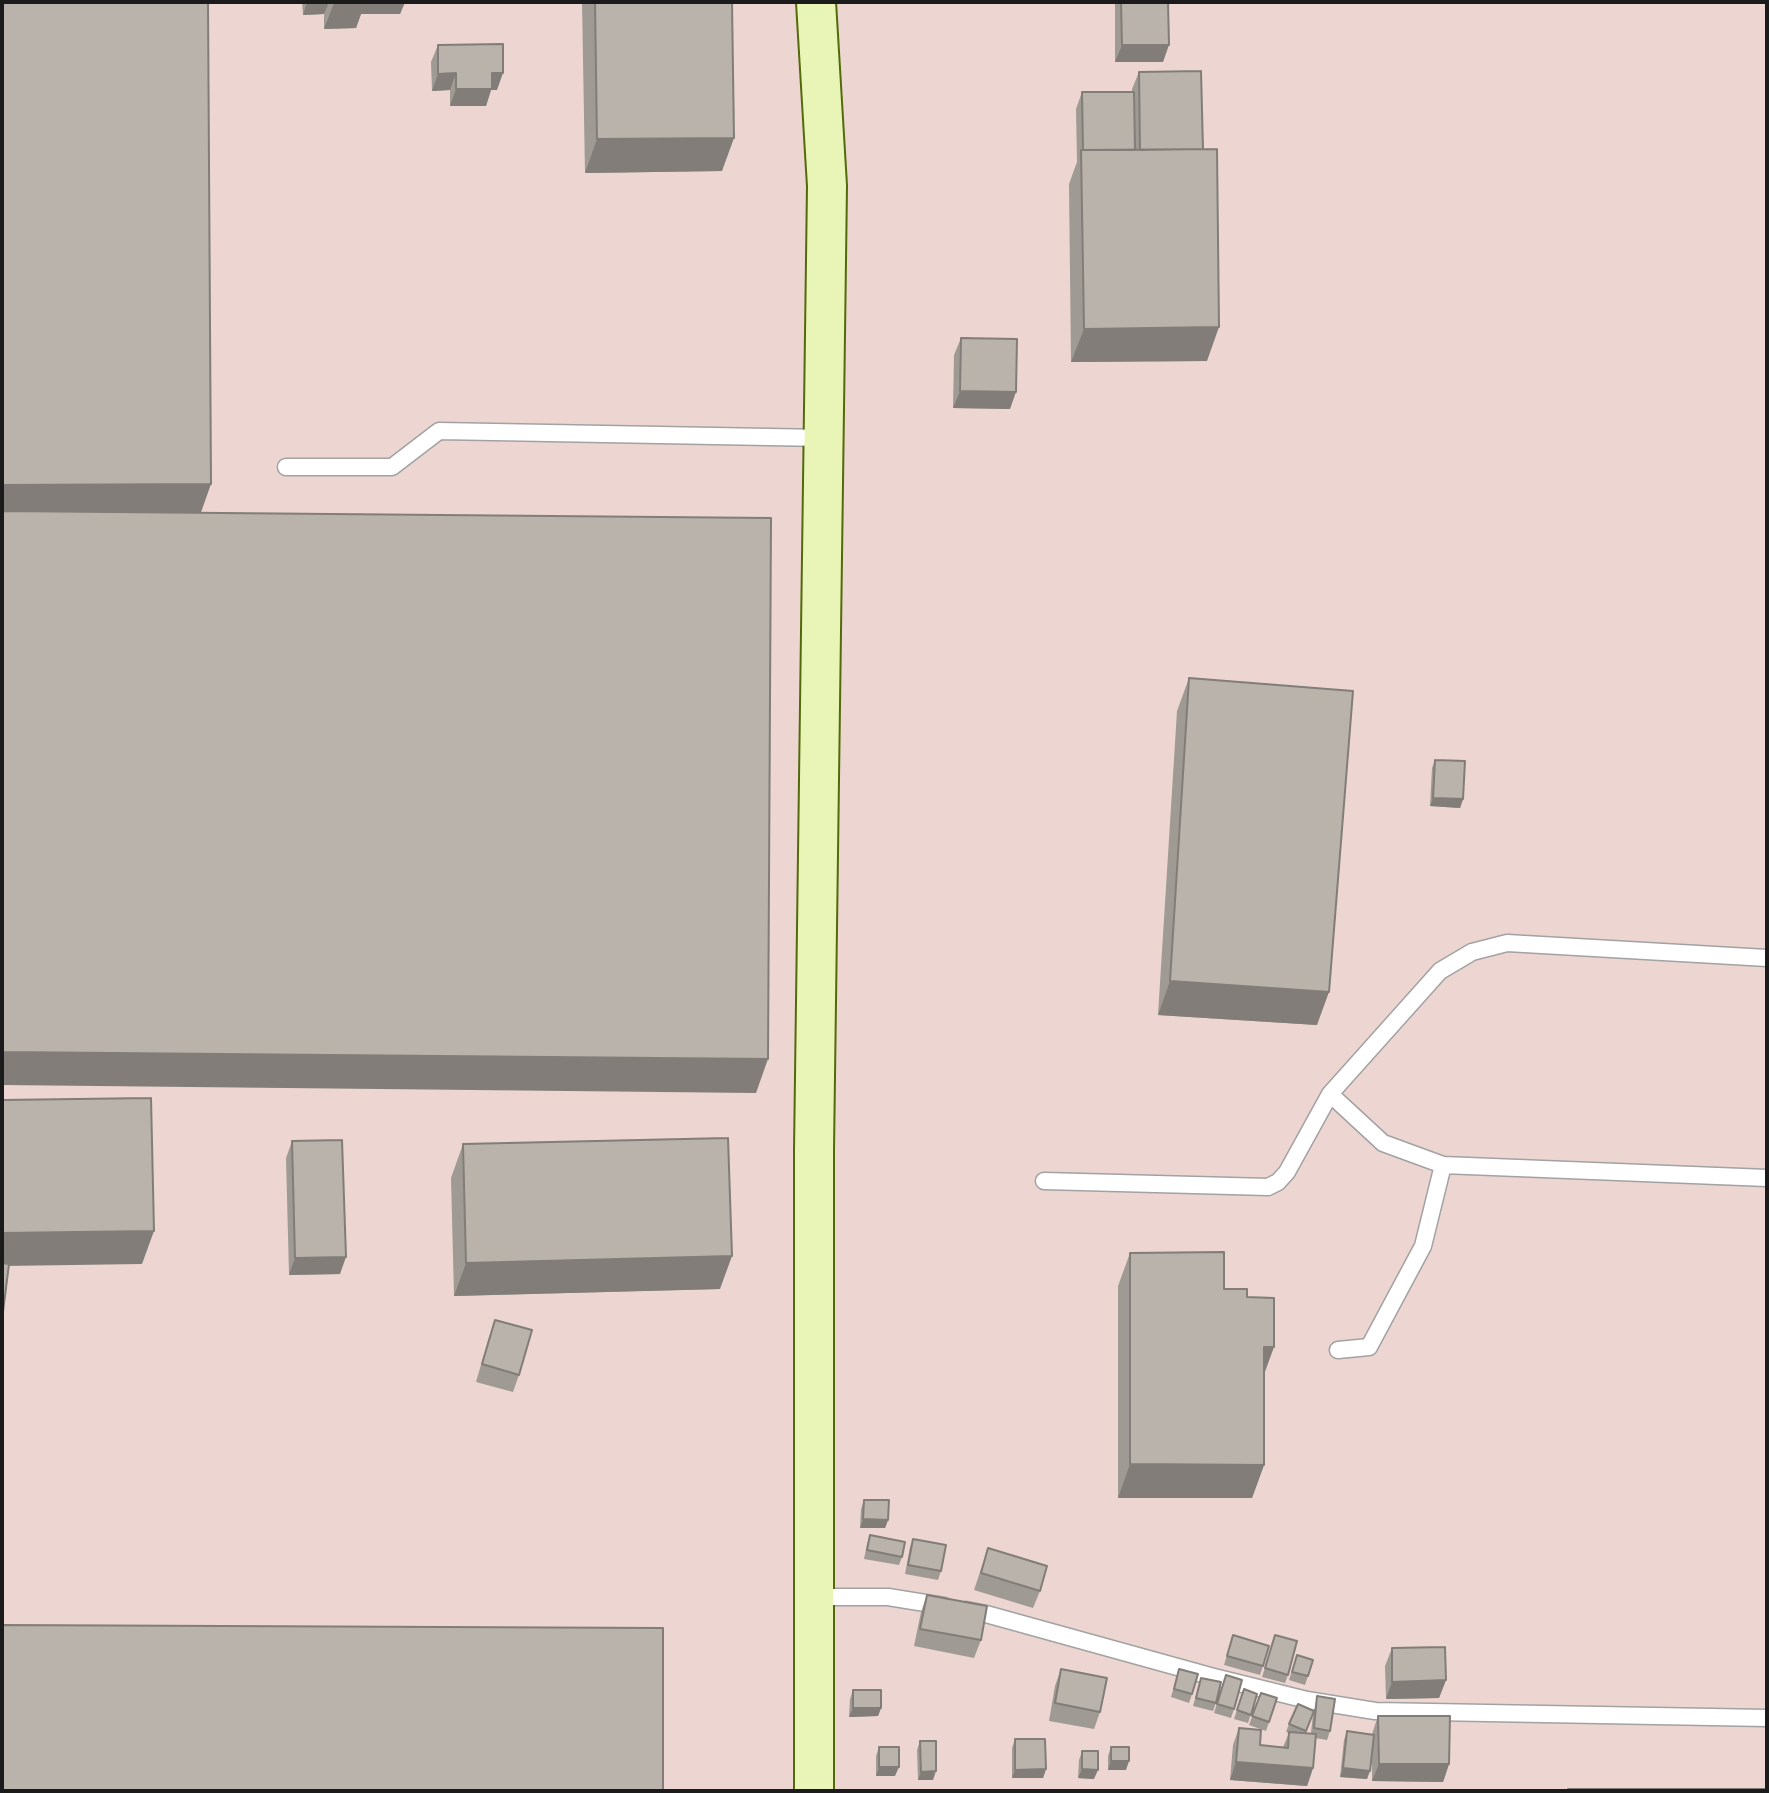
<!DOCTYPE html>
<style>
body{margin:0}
#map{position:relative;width:1769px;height:1793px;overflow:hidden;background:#eceae1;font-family:"Roboto Condensed",sans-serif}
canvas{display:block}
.frame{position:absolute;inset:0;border:4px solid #1b1b1b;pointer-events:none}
</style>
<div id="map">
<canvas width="1769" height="1793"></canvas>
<div class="frame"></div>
</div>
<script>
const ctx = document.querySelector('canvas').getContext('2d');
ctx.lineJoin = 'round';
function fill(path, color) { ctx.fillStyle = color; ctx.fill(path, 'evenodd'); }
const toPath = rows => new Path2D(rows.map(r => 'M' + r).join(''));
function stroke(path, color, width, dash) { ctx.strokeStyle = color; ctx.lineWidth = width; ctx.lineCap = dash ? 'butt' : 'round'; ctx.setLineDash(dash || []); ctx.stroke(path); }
fill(toPath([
 [2,2,1767,2,1767,1791,2,1791]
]), '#edd6d1');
const lane = toPath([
 [286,467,392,467,439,431,824,438],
 [1330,1094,1383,1143,1443,1165,1767,1178],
 [1044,1181,1268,1187,1278,1182,1287,1172,1330,1094,1440,971,1472,952,1507,943,1767,958],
 [1338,1350,1369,1347,1423,1246,1443,1165],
 [814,1597,888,1597,944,1606],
 [966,1610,986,1614,1210,1676,1307,1700,1375,1711,1767,1718]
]);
const secondary = toPath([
 [814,1791,814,1150,827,186,816,2]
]);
stroke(lane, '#a2a2a2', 19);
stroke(secondary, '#536a0a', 42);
stroke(lane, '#fff', 16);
stroke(secondary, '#e9f5b7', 38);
fill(toPath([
 [302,2,405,2,400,14,361,14,356,28,324,29,324,14,303,15],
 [582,2,732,2,722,171,585,173],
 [1115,2,1168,2,1163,62,1115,62],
 [438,45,497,90,491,90,486,106,450,106,450,90,432,91,431,62],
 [1139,72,1207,361,1071,362,1069,184,1077,162,1076,109,1082,92,1132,92,1132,89],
 [961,338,1010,409,953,408,954,355],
 [1189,678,1317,1025,1158,1015,1177,711],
 [1435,760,1463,799,1460,808,1430,806,1432,768],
 [292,1141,340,1274,289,1275,286,1158],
 [463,1144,720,1289,454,1296,451,1178],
 [1130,1253,1247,1297,1264,1374,1264,1465,1252,1498,1118,1498,1118,1286],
 [495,1320,519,1375,513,1392,476,1382,489,1337],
 [864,1500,888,1520,885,1528,860,1528,861,1509],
 [870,1535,902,1557,899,1565,864,1559,867,1544],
 [913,1539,941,1571,938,1580,905,1574,910,1547],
 [988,1548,1040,1591,1033,1608,974,1590],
 [927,1595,981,1640,974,1658,914,1646,921,1612],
 [1233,1635,1263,1666,1260,1675,1224,1665],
 [1275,1635,1288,1675,1285,1683,1262,1677],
 [1392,1648,1446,1680,1439,1698,1386,1699,1385,1666],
 [1297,1655,1308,1676,1305,1685,1289,1680],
 [1061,1669,1100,1712,1094,1729,1049,1721,1055,1686],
 [1179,1669,1192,1694,1189,1703,1171,1697],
 [1226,1675,1234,1709,1231,1718,1214,1713],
 [1201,1678,1216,1703,1213,1711,1193,1706],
 [1244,1689,1257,1694,1248,1723,1234,1719],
 [853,1690,881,1708,878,1716,849,1717,850,1699],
 [1261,1693,1277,1698,1266,1731,1249,1725],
 [1317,1696,1330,1731,1327,1740,1315,1738,1313,1768,1307,1786,1230,1780,1233,1745,1239,1728,1260,1745,1283,1747,1289,1733,1286,1732,1289,1724,1314,1711],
 [1313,1713,1311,1733,1306,1733],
 [1378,1716,1449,1764,1443,1782,1372,1781,1372,1752,1367,1779,1340,1777,1344,1740,1347,1731,1372,1734],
 [1015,1739,1046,1769,1043,1778,1012,1778,1012,1748],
 [920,1741,933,1780,918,1780,917,1750],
 [879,1747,895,1776,876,1776,876,1756],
 [1111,1747,1126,1770,1108,1770,1108,1756],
 [1082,1751,1094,1779,1078,1778,1079,1760]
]), '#9f9a93');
fill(toPath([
 [307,2,329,2,324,14,303,15],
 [360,2,405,2,400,14,361,14,356,28,324,29,334,3],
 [1122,45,1169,45,1163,62,1115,62],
 [456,73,450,90,432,91,438,74],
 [492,73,503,73,497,90,491,90,486,106,450,106,456,89],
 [734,138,722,171,585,173,597,139],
 [1219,327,1207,361,1071,362,1084,329],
 [960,391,1016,392,1010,409,953,408],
 [211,484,199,518,2,518,2,485],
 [1433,798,1463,799,1460,808,1430,806],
 [1170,981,1329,992,1317,1025,1158,1015],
 [2,1052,768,1059,756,1093,2,1085],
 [154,1231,142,1264,2,1266,2,1233],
 [732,1256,720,1289,454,1296,466,1263],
 [346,1257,340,1274,289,1275,295,1258],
 [1264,1347,1274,1347,1262,1380],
 [1130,1464,1264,1465,1252,1498,1118,1498],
 [863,1519,888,1520,885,1528,860,1528],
 [1446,1680,1439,1698,1386,1699,1392,1682],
 [853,1708,881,1708,878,1716,849,1717],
 [1111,1761,1129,1761,1126,1770,1108,1770],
 [1236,1762,1313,1768,1307,1786,1230,1780],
 [1379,1764,1449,1764,1443,1782,1372,1781],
 [879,1767,899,1767,895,1776,876,1776],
 [1343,1768,1370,1771,1367,1779,1340,1777],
 [1046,1769,1043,1778,1012,1778,1015,1770],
 [1082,1769,1098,1770,1094,1779,1078,1778],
 [936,1771,933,1780,918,1780,921,1772]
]), '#827d78');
const building = toPath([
 [2,2,208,2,211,484,2,485,2,2],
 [334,2,365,2,365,3,334,3,334,2],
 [595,2,732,2,734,138,597,139,595,2],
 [1121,2,1168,2,1169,45,1122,45,1121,2],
 [503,44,503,73,492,73,492,89,456,89,456,73,438,74,438,45,503,44],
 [1201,71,1203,149,1140,150,1139,72,1201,71],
 [1082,92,1134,92,1135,150,1083,150,1082,92],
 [1217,149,1219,327,1084,329,1081,150,1217,149],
 [961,338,1017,339,1016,392,960,391,961,338],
 [2,511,771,518,768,1059,2,1052,2,511],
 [1189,678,1353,691,1329,992,1170,981,1189,678],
 [1435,760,1465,761,1463,799,1433,798,1435,760],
 [151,1098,154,1231,2,1233,2,1100,151,1098],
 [728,1138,732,1256,466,1263,463,1144,728,1138],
 [342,1140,346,1257,295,1258,292,1141,342,1140],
 [1224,1252,1224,1289,1247,1289,1247,1297,1274,1298,1274,1347,1264,1347,1264,1465,1130,1464,1130,1253,1224,1252],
 [2,1263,9,1264,2,1320,2,1263],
 [495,1320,532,1330,519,1375,482,1364,495,1320],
 [864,1500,889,1500,888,1520,863,1519,864,1500],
 [870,1535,905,1542,902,1557,867,1550,870,1535],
 [913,1539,946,1545,941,1571,908,1565,913,1539],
 [988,1548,1047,1566,1040,1591,981,1573,988,1548],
 [927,1595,987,1606,981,1640,920,1629,927,1595],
 [2,1625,663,1628,663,1791,2,1791,2,1625],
 [1233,1635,1269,1646,1263,1666,1227,1656,1233,1635],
 [1275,1635,1297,1641,1288,1675,1265,1668,1275,1635],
 [1445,1647,1446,1680,1392,1682,1392,1648,1445,1647],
 [1297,1655,1313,1660,1308,1676,1292,1672,1297,1655],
 [1061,1669,1107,1678,1100,1712,1055,1703,1061,1669],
 [1179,1669,1198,1674,1192,1694,1174,1689,1179,1669],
 [1226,1675,1242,1680,1234,1709,1217,1704,1226,1675],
 [1201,1678,1221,1682,1216,1703,1196,1698,1201,1678],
 [1244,1689,1257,1694,1251,1715,1237,1710,1244,1689],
 [853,1690,881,1690,881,1708,853,1708,853,1690],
 [1261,1693,1277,1698,1269,1722,1252,1716,1261,1693],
 [1317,1696,1335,1699,1330,1731,1314,1728,1317,1696],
 [1298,1704,1314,1711,1306,1731,1289,1724,1298,1704],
 [1378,1716,1450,1716,1449,1764,1379,1764,1378,1716],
 [1239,1728,1261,1730,1260,1745,1288,1748,1289,1732,1316,1734,1313,1768,1236,1762,1239,1728],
 [1347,1731,1374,1735,1370,1771,1343,1768,1347,1731],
 [1015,1739,1045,1739,1046,1769,1015,1770,1015,1739],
 [920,1741,936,1741,936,1771,921,1772,920,1741],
 [879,1747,899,1747,899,1767,879,1767,879,1747],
 [1111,1747,1129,1747,1129,1761,1111,1761,1111,1747],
 [1082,1751,1098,1751,1098,1770,1082,1769,1082,1751],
 [1568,1789,1767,1789,1767,1791,1568,1791,1568,1789]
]);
fill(building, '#b9b3ab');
stroke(building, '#827d78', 2);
</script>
